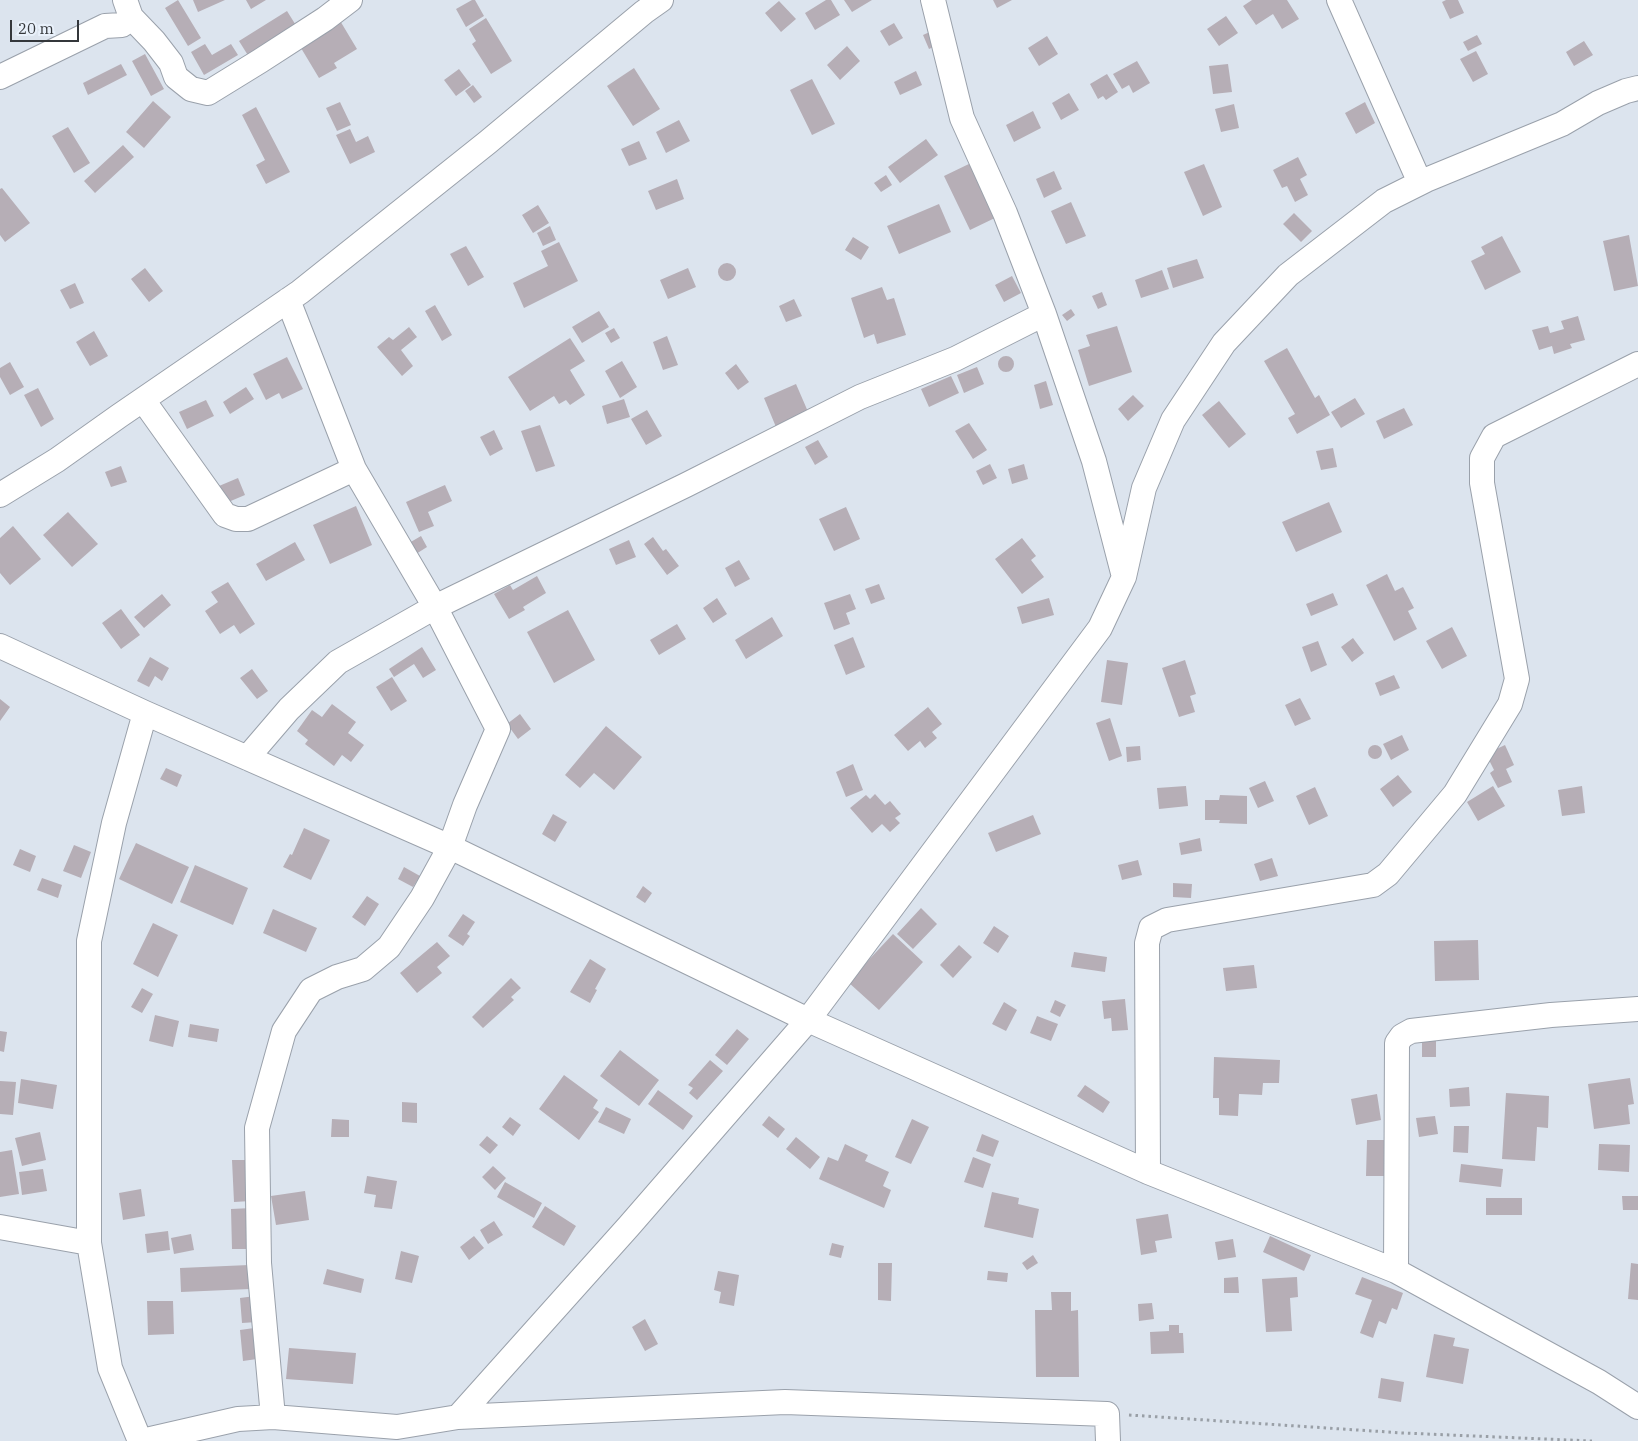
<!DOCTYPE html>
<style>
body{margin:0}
#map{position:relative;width:1638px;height:1441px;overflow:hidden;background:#dce4ee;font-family:"IBM Plex Serif",serif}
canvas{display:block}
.scale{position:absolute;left:10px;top:20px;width:69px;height:22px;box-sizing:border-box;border:2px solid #34373b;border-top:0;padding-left:6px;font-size:15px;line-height:18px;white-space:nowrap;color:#34373b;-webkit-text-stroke:4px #e9f1fb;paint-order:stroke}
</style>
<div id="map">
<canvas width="1638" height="1441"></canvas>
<div class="scale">20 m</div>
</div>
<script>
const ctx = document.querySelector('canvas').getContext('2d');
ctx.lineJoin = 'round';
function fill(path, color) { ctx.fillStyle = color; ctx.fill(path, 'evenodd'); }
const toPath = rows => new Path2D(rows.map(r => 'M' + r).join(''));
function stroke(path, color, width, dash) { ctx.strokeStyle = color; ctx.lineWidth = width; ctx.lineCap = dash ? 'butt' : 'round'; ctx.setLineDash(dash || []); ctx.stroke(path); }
fill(toPath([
 [178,0,201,38,188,46,165,8],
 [193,0,225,0,198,12],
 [246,0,266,0,251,9],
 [472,0,475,0,484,16,466,27,456,9],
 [826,0,831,0,840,15,815,30,805,13],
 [844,0,872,0,852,12],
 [993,0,1012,0,997,8],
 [1252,0,1287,0,1299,19,1282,29,1273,14,1256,25,1243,6],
 [1446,0,1458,0,1464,13,1450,19,1442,2],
 [779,1,796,19,781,32,765,13],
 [287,11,297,27,249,57,239,41],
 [1226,16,1238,33,1219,46,1207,29],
 [486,18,512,61,491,74,472,44,476,41,469,29],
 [339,19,357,49,334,63,337,68,319,78,298,43],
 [894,23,903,38,889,46,880,31],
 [934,30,940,44,929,49,923,35],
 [1477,35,1482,44,1468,51,1463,42],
 [1047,36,1058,54,1039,66,1028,48],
 [1584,41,1593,55,1574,66,1566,52],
 [205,44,212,55,231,44,238,55,204,75,191,52],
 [847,46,860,61,840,80,827,65],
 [1476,51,1488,74,1473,82,1460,59],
 [145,54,164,89,151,96,132,61],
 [1137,61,1150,83,1133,93,1129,85,1122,89,1113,74],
 [121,64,127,75,88,95,83,83],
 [1228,64,1232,92,1213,94,1209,66],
 [634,68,660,109,633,126,607,86],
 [459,69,471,85,456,96,444,80],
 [916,71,922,85,900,95,894,82],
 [1107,74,1118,92,1106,100,1103,96,1098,99,1090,84],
 [812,79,835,124,812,135,790,90],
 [473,85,482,97,474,103,465,91],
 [1069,93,1079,110,1061,120,1052,103],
 [153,101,171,117,144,148,126,132],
 [340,102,351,125,337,131,326,108],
 [1365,102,1375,123,1356,134,1345,113],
 [1234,104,1239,128,1221,132,1215,109],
 [256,107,290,172,266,184,256,165,265,160,242,115],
 [1033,111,1041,128,1014,142,1006,125],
 [679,120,690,141,666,153,656,132],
 [68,127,90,163,74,173,52,136],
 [350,129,356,142,368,136,375,152,350,164,336,135],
 [926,139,938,155,900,183,888,167],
 [639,141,647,159,629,166,621,149],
 [123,145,134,157,95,193,84,181],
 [1298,157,1307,175,1300,179,1308,195,1295,202,1287,186,1282,188,1273,170],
 [973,162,999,216,970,230,944,176],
 [1204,164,1222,207,1203,216,1184,172],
 [1054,171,1062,189,1044,198,1036,179],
 [886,175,892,185,881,192,874,183],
 [677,179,684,199,656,210,648,191],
 [2,188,30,223,5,242,0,235,0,189],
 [1071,202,1086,236,1066,244,1051,211],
 [939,204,951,232,899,254,887,226],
 [538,205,549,223,533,233,522,215],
 [1294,213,1312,231,1301,242,1283,224],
 [550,226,556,240,543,246,537,233],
 [1629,235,1638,286,1614,291,1603,241],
 [1502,236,1521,272,1485,290,1471,261,1485,254,1481,247],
 [853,237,869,247,861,260,845,250],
 [559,242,578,281,524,308,513,283,548,266,541,251],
 [466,246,484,277,468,286,450,254],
 [1197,259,1204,278,1173,288,1167,268],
 '718 272a9 9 0 1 1 18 0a9 9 0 1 1-18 0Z',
 [145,268,163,291,149,302,131,279],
 [688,268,696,287,668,299,660,280],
 [1162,270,1169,289,1141,298,1135,280],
 [1012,276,1021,293,1004,302,995,285],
 [75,283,84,303,70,309,60,290],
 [882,287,887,300,894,298,906,335,877,344,874,334,864,338,851,298],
 [1102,292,1107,305,1098,309,1092,296],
 [794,299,802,316,786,322,779,306],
 [435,305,452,335,442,341,425,311],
 [1071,309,1075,315,1067,321,1062,315],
 [599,311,609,327,582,343,572,327],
 [1578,316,1585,340,1570,344,1572,348,1554,354,1552,346,1539,350,1532,330,1548,326,1550,333,1564,329,1561,321],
 [1117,326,1132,372,1089,386,1078,350,1090,346,1086,335],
 [409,327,417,337,401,350,413,366,402,376,377,347,389,337,393,340],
 [614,328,620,338,611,343,605,333],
 [94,331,108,356,90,366,76,342],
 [667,336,678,365,663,370,653,342],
 [570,338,585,361,570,370,585,395,570,405,566,400,559,404,554,396,530,411,508,377],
 [1287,348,1315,398,1319,395,1330,415,1297,434,1288,418,1295,414,1264,361],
 '998 364a8 8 0 1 1 16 0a8 8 0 1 1-16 0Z',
 [287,357,303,389,282,399,279,393,266,400,253,374],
 [622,361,637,387,620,398,605,371],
 [10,362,24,387,10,395,0,377,0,368],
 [736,364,749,382,738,390,725,373],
 [977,367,984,384,964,393,957,375],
 [951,376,959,393,929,407,921,389],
 [1046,381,1053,405,1040,409,1034,385],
 [796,384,809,414,776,427,764,398],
 [246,387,254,399,230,414,223,402],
 [38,388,54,419,41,427,24,395],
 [1133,395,1144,406,1128,421,1118,409],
 [1355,398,1365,414,1341,428,1331,412],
 [624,399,630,417,607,424,602,406],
 [206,400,214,416,187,429,179,412],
 [1219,401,1246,434,1229,448,1202,415],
 [1404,408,1413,425,1384,439,1376,421],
 [647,410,662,436,646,445,631,419],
 [969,423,987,450,973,459,955,431],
 [540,425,555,466,536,472,521,431],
 [494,430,503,449,490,456,480,437],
 [818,440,828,457,815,465,805,447],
 [1333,448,1337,467,1321,470,1316,451],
 [990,464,997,478,983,485,976,471],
 [1024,464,1028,479,1012,484,1008,469],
 [121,466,127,482,111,487,105,472],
 [238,478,245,495,226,503,219,486],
 [445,485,452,501,428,512,434,526,419,532,406,502],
 [1329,502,1342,532,1296,552,1282,522],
 [356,506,372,545,330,564,313,525],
 [846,507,860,539,834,551,819,519],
 [68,512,98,544,72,567,43,535],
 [13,526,41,559,10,585,0,573,0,538],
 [421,536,427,547,416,554,409,543],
 [653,537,663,551,666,549,679,566,667,575,644,544],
 [1022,538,1036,556,1031,560,1044,577,1022,594,995,559],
 [629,540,636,557,616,565,609,549],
 [295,542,305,560,266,581,256,564],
 [739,560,750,579,735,587,725,568],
 [1387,574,1395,591,1403,587,1414,608,1408,611,1417,629,1394,641,1366,585],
 [537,576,546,593,523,607,525,610,509,619,494,594,510,585,513,590],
 [228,582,255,624,240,634,234,625,220,634,205,611,218,602,211,592],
 [879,584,885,599,871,604,865,589],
 [1333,593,1338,605,1311,616,1306,604],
 [162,594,171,605,144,628,134,617],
 [850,594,856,609,846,613,850,624,834,630,824,603],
 [717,598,727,614,713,623,703,608],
 [1049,598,1054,615,1022,624,1017,607],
 [121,609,140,635,121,649,102,623],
 [568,610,595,660,554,683,527,632],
 [772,617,783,636,746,659,735,640],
 [677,624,686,639,659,655,650,640],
 [1452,627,1467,656,1442,669,1426,641],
 [853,637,865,667,846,675,834,645],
 [1353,638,1364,653,1352,662,1341,647],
 [1318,641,1327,665,1311,672,1302,647],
 [422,647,436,670,423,678,414,664,394,677,389,669],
 [150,657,169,668,162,681,155,676,149,687,137,681],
 [1107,660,1128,663,1122,705,1101,702],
 [1185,660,1196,694,1190,696,1195,712,1179,717,1162,668],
 [252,669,268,691,257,699,240,678],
 [1394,675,1400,688,1380,696,1375,683],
 [392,677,407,701,391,711,376,687],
 [1300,698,1311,719,1295,726,1285,705],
 [0,699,10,707,0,721],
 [332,704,356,722,348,733,364,745,351,762,342,755,334,766,305,744,308,740,297,731,312,710,322,717],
 [928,707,942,724,932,732,937,738,925,748,920,741,908,751,894,735],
 [520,714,531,729,518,739,507,724],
 [1110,718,1122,756,1109,761,1096,723],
 [606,726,642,757,614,790,594,773,580,788,565,775],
 [1402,735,1409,750,1391,760,1383,744],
 '1368 752a7 7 0 1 1 14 0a7 7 0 1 1-14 0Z',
 [1505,745,1514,765,1506,769,1512,782,1498,788,1490,773,1494,770,1486,754],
 [1140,746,1141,760,1127,762,1126,747],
 [853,764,863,790,846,797,836,772],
 [166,768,182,775,177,787,160,779],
 [1398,775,1412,792,1393,807,1380,789],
 [1265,781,1274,801,1258,808,1249,788],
 [1186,786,1188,806,1159,809,1157,788],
 [1493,786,1505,806,1478,821,1467,802],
 [1582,786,1585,813,1562,816,1558,790],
 [1315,787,1328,816,1309,825,1296,796],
 [875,794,885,805,890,801,901,814,895,818,900,823,890,832,882,824,872,833,850,808,866,795,870,799],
 [1220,795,1247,796,1247,824,1219,823,1220,820,1205,820,1205,800,1219,800],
 [553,814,567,822,555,842,542,834],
 [1033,815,1041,834,996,852,988,833],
 [304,828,330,840,311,880,283,867,290,854,292,855],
 [1200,838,1202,851,1181,855,1179,843],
 [136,843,189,867,172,904,119,879],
 [74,845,91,852,81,878,63,871],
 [20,849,36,856,30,872,13,865],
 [1272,858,1278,876,1260,881,1254,864],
 [1138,860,1142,875,1122,880,1118,865],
 [195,865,248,888,233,925,180,902],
 [404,867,420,876,413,887,398,879],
 [42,878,62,885,58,898,37,890],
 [1173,883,1192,884,1191,898,1173,897],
 [643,886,652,893,645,903,636,897],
 [367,896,379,904,365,926,352,917],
 [921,908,937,924,913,949,897,934],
 [273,909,317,928,306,952,263,933],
 [463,914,475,922,467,934,470,936,463,946,448,936],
 [153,923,178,935,158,977,133,964],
 [994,926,1009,936,998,953,983,943],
 [893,934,923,962,879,1010,848,982],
 [1478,940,1479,980,1435,981,1434,941],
 [437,942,450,956,437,967,442,973,417,993,400,973],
 [959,945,972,957,953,978,940,965],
 [1074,952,1107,957,1105,972,1071,967],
 [590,959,606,969,595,989,597,990,590,1003,570,992],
 [1254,965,1257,988,1226,991,1223,968],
 [511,978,521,988,511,997,514,1000,483,1028,472,1017],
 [142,988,153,994,142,1013,131,1007],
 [1125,999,1128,1030,1112,1031,1111,1018,1104,1019,1102,1001],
 [1055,1000,1066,1005,1060,1017,1050,1012],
 [1004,1002,1017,1010,1006,1031,992,1024],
 [155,1015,179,1021,173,1047,149,1041],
 [1037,1016,1058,1024,1051,1041,1030,1033],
 [190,1024,219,1029,217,1042,188,1037],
 [737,1029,749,1039,727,1065,715,1055],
 [0,1031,7,1032,4,1052,0,1051],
 [1422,1041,1436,1041,1436,1057,1422,1057],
 [620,1050,659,1080,639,1106,600,1076],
 [1214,1057,1280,1060,1279,1083,1263,1083,1262,1095,1239,1094,1238,1116,1219,1115,1219,1098,1213,1098],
 [710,1060,723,1071,697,1100,689,1093,693,1088,688,1085],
 [564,1075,598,1100,593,1108,599,1112,579,1140,539,1109],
 [1630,1078,1634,1104,1628,1105,1630,1124,1594,1129,1588,1084],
 [21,1079,57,1085,53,1109,18,1103],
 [0,1081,16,1082,13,1115,0,1114],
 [1085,1085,1110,1102,1103,1113,1077,1096],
 [1469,1087,1470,1106,1450,1107,1449,1089],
 [658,1090,693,1116,683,1130,648,1104],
 [1506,1093,1549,1096,1548,1128,1537,1127,1535,1161,1502,1159],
 [1377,1094,1381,1120,1356,1125,1351,1099],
 [402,1102,417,1103,417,1123,402,1122],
 [606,1107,631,1119,624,1134,598,1122],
 [769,1116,785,1129,778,1138,762,1125],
 [1435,1116,1438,1134,1419,1137,1416,1118],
 [510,1117,521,1125,513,1136,502,1127],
 [332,1119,349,1120,349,1137,331,1137],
 [912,1119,929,1127,911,1164,895,1157],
 [1454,1126,1469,1126,1468,1153,1453,1152],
 [40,1132,46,1160,22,1166,15,1138],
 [982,1134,999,1141,993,1157,976,1151],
 [487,1136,498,1145,490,1154,479,1145],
 [796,1137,820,1157,810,1169,786,1149],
 [1367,1140,1385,1140,1385,1176,1366,1176],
 [845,1144,868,1155,865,1161,889,1172,883,1186,891,1190,884,1208,819,1179,828,1157,838,1161],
 [1599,1144,1630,1145,1629,1172,1598,1170],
 [12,1150,19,1194,0,1197,0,1152],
 [973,1157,991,1164,983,1188,964,1182],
 [232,1160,250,1160,251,1201,234,1202],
 [1461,1164,1503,1169,1501,1187,1459,1182],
 [493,1166,506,1178,495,1190,482,1177],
 [43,1169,47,1191,22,1195,19,1172],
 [367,1176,397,1181,392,1209,374,1207,376,1195,364,1193],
 [505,1182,542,1203,534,1218,497,1197],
 [141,1189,145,1216,123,1220,119,1193],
 [305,1191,309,1220,276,1225,271,1196],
 [992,1192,1019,1198,1018,1204,1039,1209,1033,1238,984,1227],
 [1622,1196,1638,1196,1638,1210,1623,1210],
 [1486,1198,1522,1198,1522,1215,1486,1215],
 [545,1206,576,1226,564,1246,532,1227],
 [252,1208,254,1249,232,1249,231,1209],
 [1168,1214,1172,1238,1155,1241,1157,1252,1141,1255,1136,1219],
 [494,1221,503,1235,488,1244,480,1230],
 [168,1231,170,1250,147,1253,145,1234],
 [191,1234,194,1250,174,1254,171,1238],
 [474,1236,484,1248,469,1260,460,1247],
 [1270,1236,1311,1255,1304,1271,1263,1252],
 [1233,1239,1236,1257,1218,1260,1215,1242],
 [832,1243,844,1246,841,1258,829,1255],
 [401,1251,419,1256,412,1283,395,1279],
 [1033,1255,1038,1263,1027,1270,1022,1263],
 [878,1263,892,1263,891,1301,878,1300],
 [1631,1263,1638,1264,1638,1300,1628,1299],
 [249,1265,250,1289,181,1292,180,1268],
 [327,1269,364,1279,361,1293,323,1284],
 [718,1271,739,1275,734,1306,719,1303,721,1292,714,1290],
 [988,1271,1008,1273,1007,1282,987,1280],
 [1238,1277,1239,1293,1224,1293,1224,1278],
 [1297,1277,1298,1297,1290,1298,1292,1331,1266,1332,1262,1279],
 [1362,1277,1403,1293,1397,1310,1392,1308,1386,1324,1379,1321,1373,1338,1360,1333,1372,1300,1355,1294],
 [1051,1292,1071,1292,1071,1311,1078,1310,1079,1377,1036,1377,1035,1310,1052,1310],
 [255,1296,257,1322,242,1323,240,1298],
 [147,1301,173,1301,174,1334,148,1335],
 [1152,1303,1154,1319,1139,1321,1138,1304],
 [645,1319,658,1344,645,1351,632,1327],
 [1169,1325,1179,1325,1179,1333,1183,1333,1184,1353,1151,1354,1150,1332,1169,1331],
 [254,1328,257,1359,243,1361,240,1330],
 [1434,1334,1455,1338,1453,1346,1469,1349,1463,1384,1426,1377],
 [289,1348,356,1353,353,1384,286,1379],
 [1381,1378,1404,1382,1401,1402,1378,1398]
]), '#b6aeb6');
const minor = toPath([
 [125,0,131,17,154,41,171,63,176,77,191,89,208,93,260,61,325,19,350,0],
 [933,0,962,118,1005,213,1044,314,1094,461,1123,573],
 [1339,0,1420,183],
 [0,77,105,26,122,25,131,17],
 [143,400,225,515,236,519,248,519,354,469],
 [0,495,57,460,119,416,300,292,488,142,644,12,661,0],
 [0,646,145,713,450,847,808,1020,1148,1172,1396,1271,1599,1382,1638,1407],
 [247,758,289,709,338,662,435,607,686,485,860,397,955,359,1044,314],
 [1148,1172,1147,943,1151,928,1167,920,1373,885,1388,874,1455,794,1510,704,1517,679,1482,483,1482,458,1494,436,1638,364],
 [0,1227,89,1243],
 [1396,1271,1397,1043,1402,1036,1411,1031,1551,1015,1638,1009],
 [273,1417,259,1263,257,1128,284,1031,311,990,337,977,363,969,389,947,422,898,450,847,465,805,498,729,435,607,354,469,288,300],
 [458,1417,629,1226,808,1020,1100,628,1124,577,1144,488,1173,420,1224,343,1288,275,1384,201,1426,180,1562,124,1598,103,1626,91,1638,88],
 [140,1441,110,1368,89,1243,89,941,114,823,145,713],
 [142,1441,238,1419,273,1417,397,1427,458,1417,785,1402,1107,1414,1108,1441]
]);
stroke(minor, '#9aa1ab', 26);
stroke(toPath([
 [1129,1415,1403,1433,1592,1441]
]), '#999fa6', 3, [2.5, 4]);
stroke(minor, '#fff', 24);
</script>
